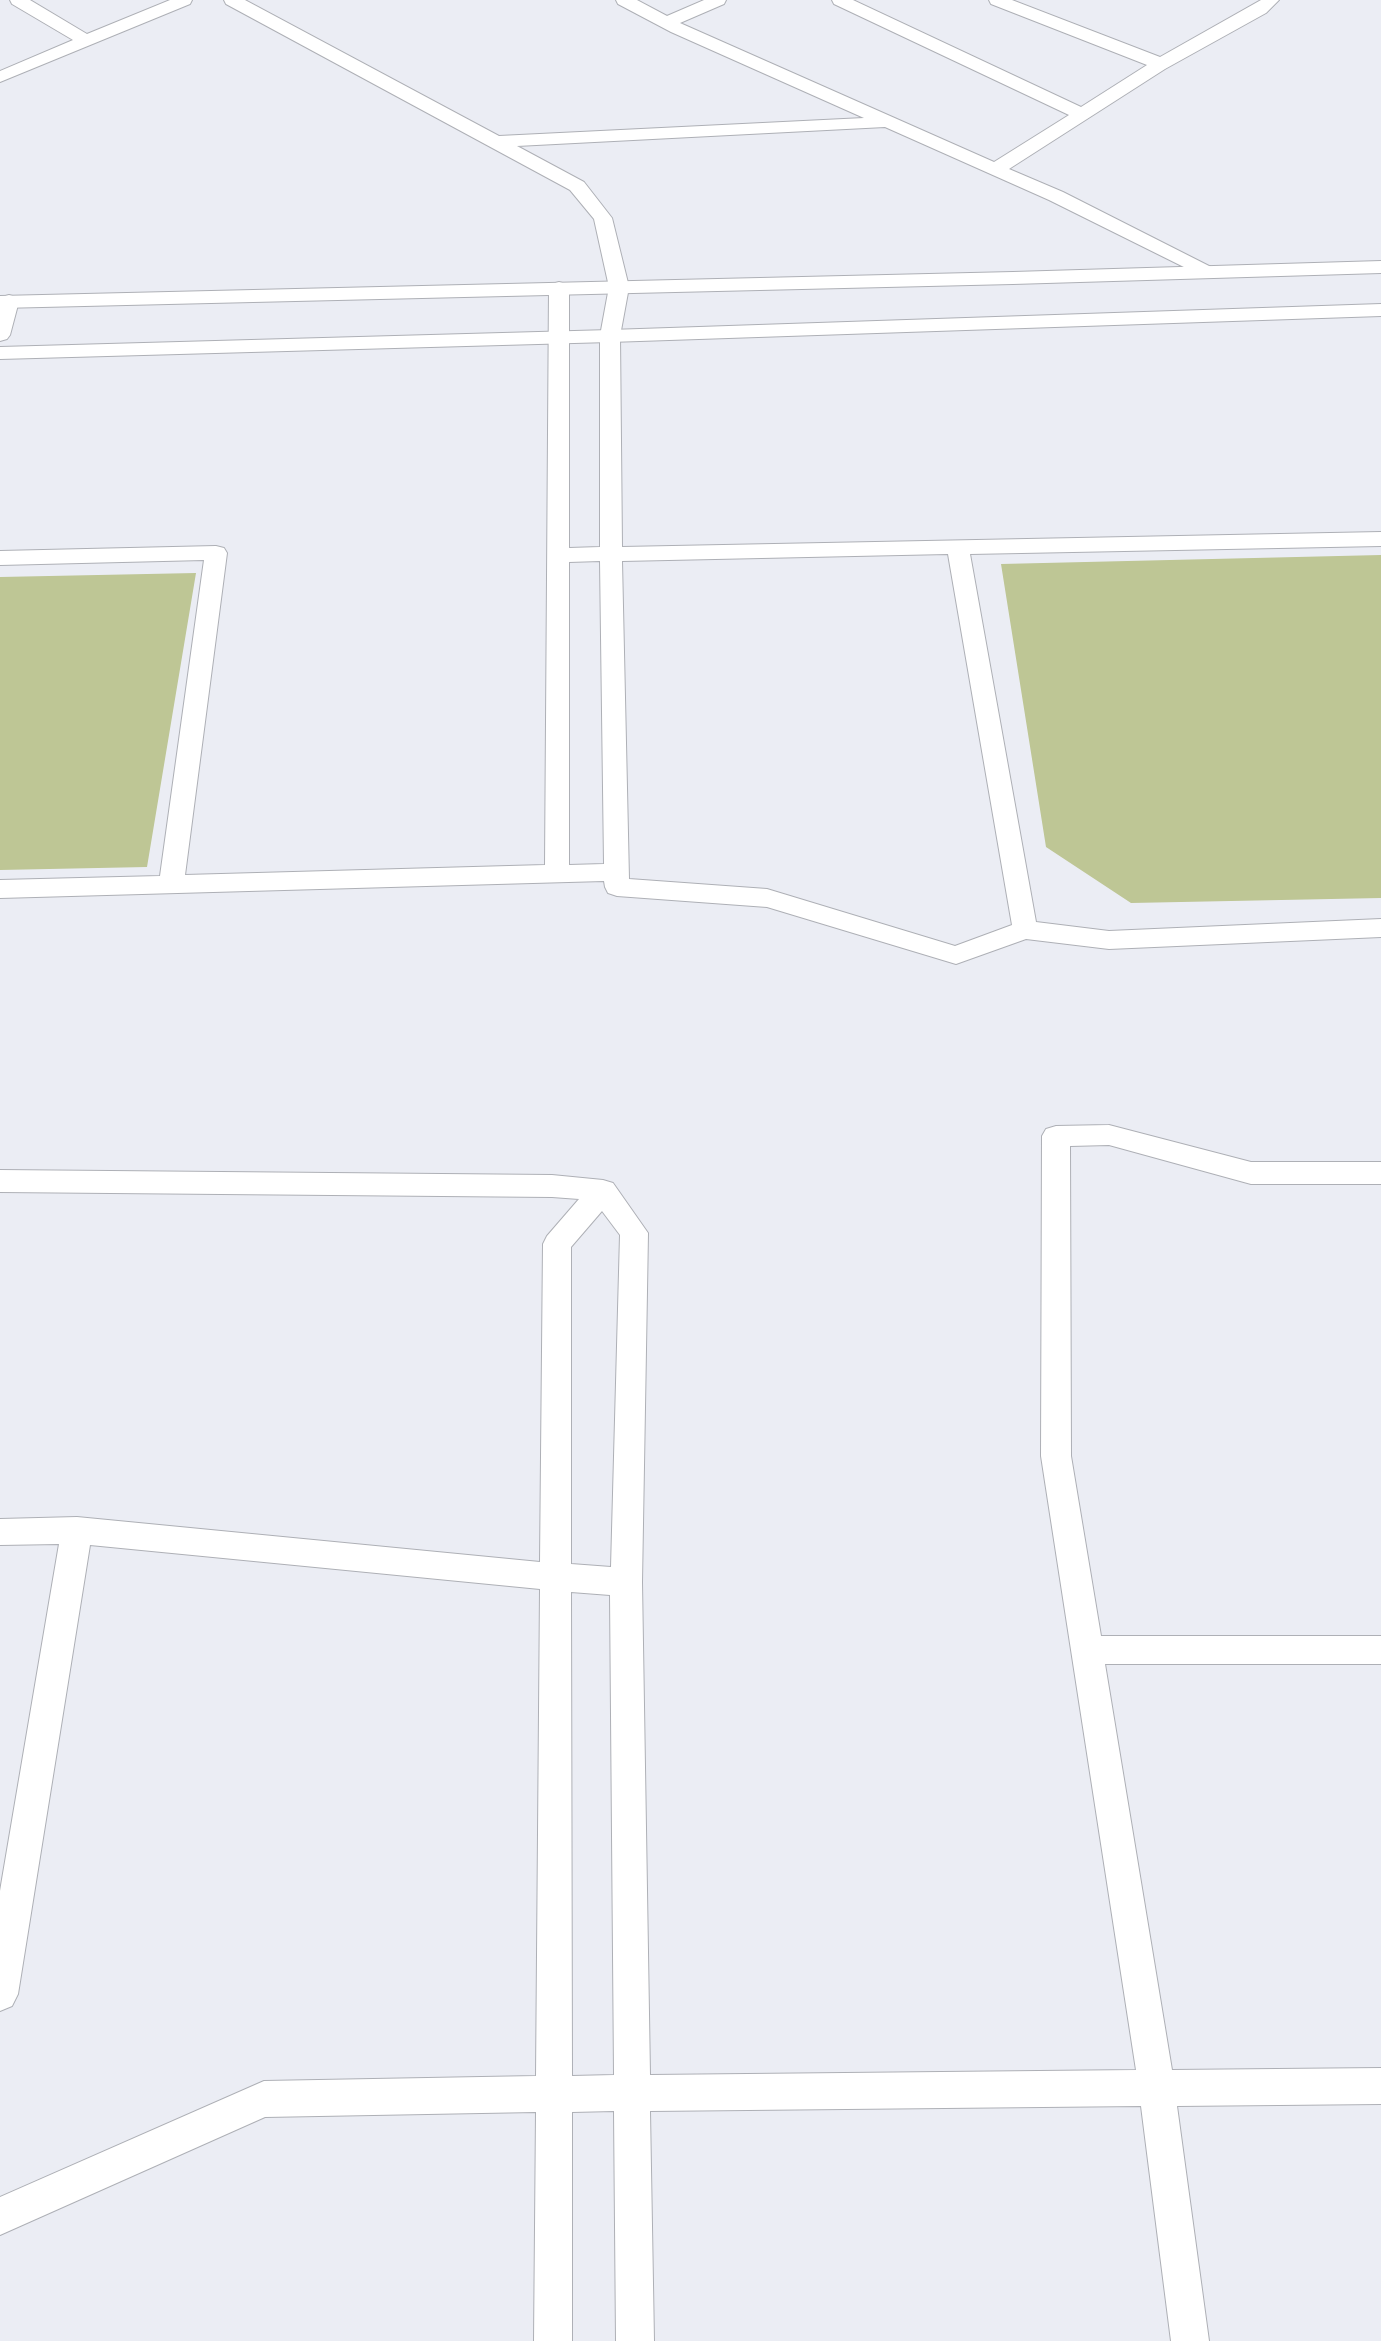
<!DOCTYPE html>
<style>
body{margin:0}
canvas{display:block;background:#ebedf4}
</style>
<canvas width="1381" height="2341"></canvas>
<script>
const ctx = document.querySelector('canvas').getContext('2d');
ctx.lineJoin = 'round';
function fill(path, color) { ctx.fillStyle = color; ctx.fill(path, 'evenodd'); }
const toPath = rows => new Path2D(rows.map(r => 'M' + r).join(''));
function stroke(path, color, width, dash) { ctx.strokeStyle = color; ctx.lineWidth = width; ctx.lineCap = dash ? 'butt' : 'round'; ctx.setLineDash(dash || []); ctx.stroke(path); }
fill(toPath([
 [1381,555,1381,898,1131,903,1046,847,1001,564],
 [196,573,147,867,0,870,0,577]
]), '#bec695');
const street = toPath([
 [10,0,30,0,87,34,170,0,192,0,190,4,0,82,0,71,73,40,12,4,10,0],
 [224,0,245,0,499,136,864,118,671,32,618,4,616,0,637,0,667,16,704,0,726,0,724,4,680,23,994,162,1069,115,834,4,832,0,853,0,1081,107,1147,65,991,4,989,0,1012,0,1160,57,1261,0,1279,0,1266,13,1165,69,1009,169,1063,192,1213,268,1216,272,1213,276,1206,278,1049,200,885,127,517,146,584,182,612,218,629,287,620,336,622,547,1381,532,1381,546,970,554,1036,922,1109,931,1381,919,1381,937,1109,949,1026,939,956,964,767,907,617,896,608,893,605,887,604,881,0,898,0,880,160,876,204,560,0,565,0,551,216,546,224,548,227,553,185,875,545,865,549,288,552,284,559,282,566,284,569,288,569,548,600,547,600,336,609,287,594,219,570,190,226,4,224,0],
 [948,554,1012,925,955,946,767,889,629,879,622,561,948,554],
 [600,561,604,864,569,865,569,562,600,561],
 [9,295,16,297,19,301,10,335,7,339,0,341,0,300,2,297,9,295],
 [1109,1125,1251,1162,1381,1162,1381,1184,1251,1184,1109,1145,1070,1146,1071,1456,1101,1636,1381,1636,1381,1664,1105,1664,1172,2070,1381,2068,1381,2104,1177,2106,1209,2341,1171,2341,1141,2106,650,2111,654,2341,616,2341,614,2111,572,2112,572,2341,534,2341,536,2112,265,2117,0,2235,0,2197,264,2081,536,2076,540,1589,90,1545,18,1994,12,2006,0,2011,0,1891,59,1544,0,1545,0,1519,77,1517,540,1562,543,1244,547,1236,579,1199,552,1197,0,1192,0,1170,552,1175,603,1180,613,1183,648,1233,642,1582,650,2075,1136,2070,1041,1456,1042,1136,1046,1129,1056,1126,1109,1125],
 [602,1211,620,1235,611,1567,571,1564,571,1247,602,1211],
 [571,1592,610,1595,614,2075,572,2076,571,1592]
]);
const secondary = toPath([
 [1381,261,1381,273,1013,284,0,308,0,296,1013,272,1381,261],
 [1381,304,1381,316,610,342,0,359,0,347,610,330,1381,304]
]);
stroke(street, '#aeb0b6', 2);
stroke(secondary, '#aeb0b6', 2);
fill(street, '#fff');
fill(secondary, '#fff');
</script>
